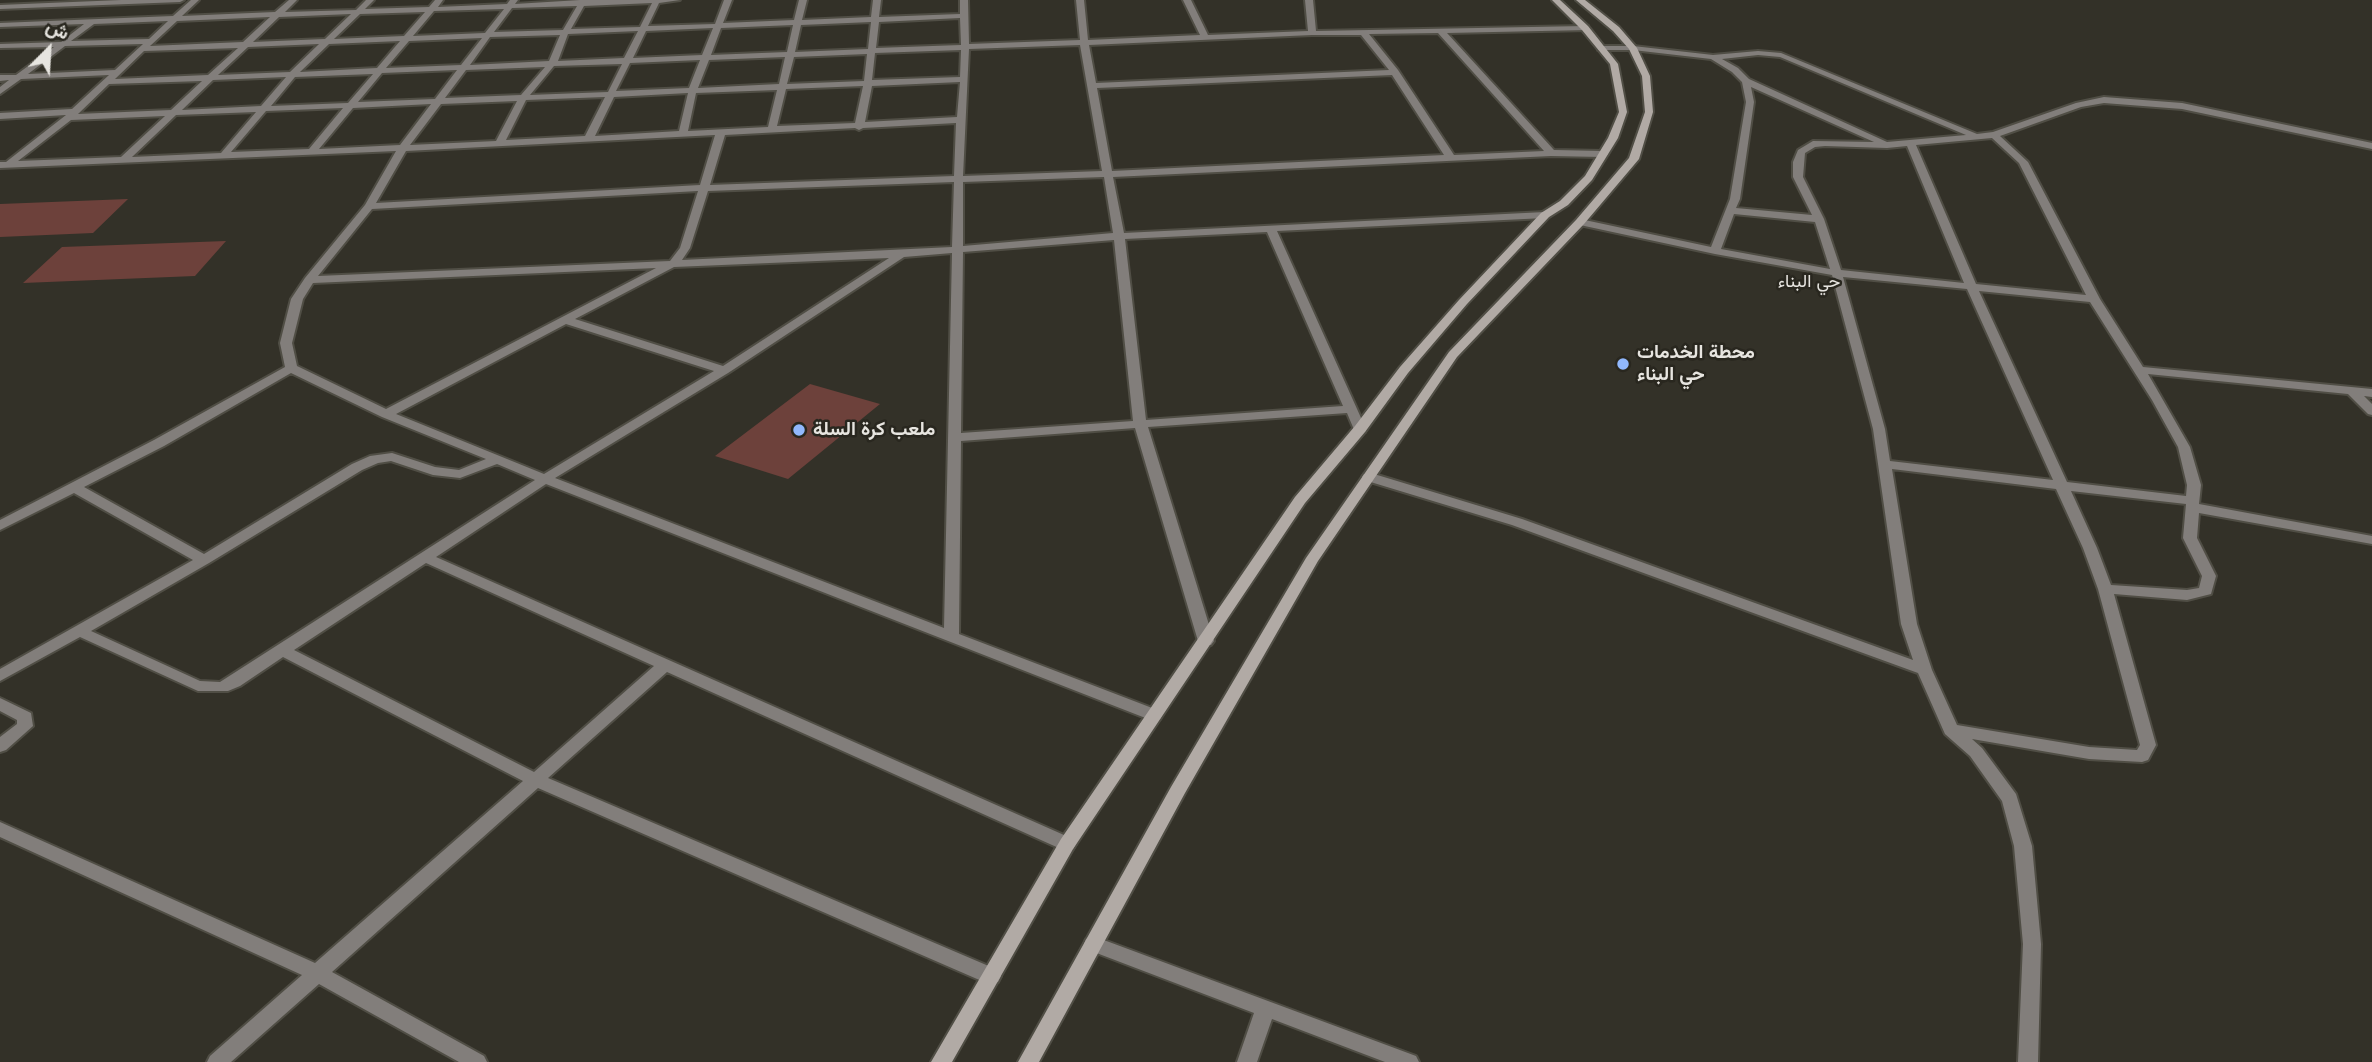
<!DOCTYPE html>
<meta charset="utf-8">
<style>
body{margin:0}
#map{position:relative;width:2372px;height:1062px;overflow:hidden;background:#333128;font-family:Arial,Vazirmatn,sans-serif}
canvas{display:block}
.north{position:absolute;left:14px;top:14px;width:70px;height:70px;-webkit-text-stroke:5px #29271f;paint-order:stroke;rotate:24deg;font-size:19px;font-weight:700;line-height:28px;text-align:center;color:#e7e5e0}
.north::after{content:'';display:block;margin:auto;width:24px;height:32px;background:#e7e5e0;clip-path:polygon(50% 0,100% 100%,50% 72%,0 100%)}
</style>
<div id="map">
<canvas width="2372" height="1062"></canvas>
<div class="north">ش</div>
</div>
<script>
const ctx = document.querySelector('canvas').getContext('2d');
ctx.lineJoin = 'round';
function fill(path, color) { ctx.fillStyle = color; ctx.fill(path, 'evenodd'); }
const toPath = rows => new Path2D(rows.map(r => 'M' + r).join(''));
function stroke(path, color, width, dash) { ctx.strokeStyle = color; ctx.lineWidth = width; ctx.lineCap = dash ? 'butt' : 'round'; ctx.setLineDash(dash || []); ctx.stroke(path); }
function write(font, color, halo, rows, align = 'center') {
  ctx.font = font + ' Arial,Vazirmatn,sans-serif'; ctx.lineWidth = 5; ctx.setLineDash([]); ctx.textBaseline = 'middle'; ctx.strokeStyle = halo; ctx.fillStyle = color; for (const [text, x, y, turn = 0] of rows) {
    ctx.save(); ctx.translate(x, y); ctx.rotate((+turn || 0) * Math.PI / 180); ctx.textAlign = isNaN(turn) ? turn : align; if (halo) ctx.strokeText(text, 0, 0); ctx.fillText(text, 0, 0); ctx.restore();
  }
}
fill(toPath([
 [128,199,93,233,0,237,0,204],
 [226,241,195,276,23,283,62,247],
 [810,384,880,404,788,479,715,456]
]), '#6d413b');
const minor = toPath([
 [121,0,184,0,180,2,0,9,0,5,121,0],
 [191,0,199,0,182,16,275,12,289,0,297,0,285,12,356,10,366,0,374,0,365,9,429,7,435,0,443,0,438,7,507,4,510,0,518,0,515,4,580,0,680,0,659,3,648,26,715,24,724,0,732,0,723,23,794,20,799,0,807,0,802,20,871,17,873,0,881,0,879,17,960,14,960,0,968,0,969,44,1080,40,1076,0,1084,0,1088,40,1200,35,1183,0,1191,0,1208,35,1308,31,1305,0,1313,0,1316,31,1585,26,1588,26,1588,30,1447,33,1554,150,1603,151,1608,154,1603,157,1551,156,1113,177,1124,233,1545,212,1550,215,1545,218,1277,231,1366,429,1365,432,1355,432,1347,413,1148,427,1214,641,1211,645,1201,645,1198,641,1135,428,961,441,959,634,1160,711,1162,715,1160,719,1148,719,546,484,436,557,1073,839,1076,844,1073,849,1067,851,1061,849,667,672,548,778,998,970,1001,976,998,982,991,984,984,982,538,788,332,972,484,1056,487,1062,459,1062,319,984,231,1062,207,1062,210,1056,302,975,0,837,0,822,315,963,523,781,283,657,240,686,228,691,198,691,80,637,0,681,0,669,193,560,74,493,0,530,0,520,154,440,285,367,280,343,291,299,305,278,365,205,396,151,0,168,0,162,6,162,66,115,0,119,0,113,72,109,109,75,21,79,0,94,0,87,9,80,0,81,0,75,16,75,54,47,0,48,0,44,61,42,84,24,0,27,0,23,173,16,191,0],
 [652,3,640,27,571,29,584,6,652,3],
 [577,6,563,30,494,32,512,8,577,6],
 [504,9,485,33,413,36,434,11,504,9],
 [425,12,404,36,334,39,360,14,425,12],
 [351,14,325,39,253,42,279,17,351,14],
 [270,17,243,42,150,46,177,21,270,17],
 [960,18,961,45,876,48,879,22,960,18],
 [168,21,149,39,71,41,94,24,168,21],
 [871,22,868,49,795,52,801,25,871,22],
 [793,25,787,52,711,55,721,28,793,25],
 [713,28,702,55,633,58,646,31,713,28],
 [638,31,624,58,558,61,568,34,638,31],
 [1438,33,1544,151,1454,155,1398,70,1369,34,1438,33],
 [560,35,549,61,470,65,490,37,560,35],
 [1312,35,1361,35,1389,70,1096,83,1089,45,1312,35],
 [482,38,461,65,386,68,409,41,482,38],
 [400,41,377,68,300,72,329,44,400,41],
 [143,44,115,70,28,74,65,46,143,44],
 [319,44,290,72,218,75,248,47,319,44],
 [1080,45,1102,171,963,176,969,49,1080,45],
 [238,48,208,75,115,79,144,51,238,48],
 [961,50,960,77,872,80,875,53,961,50],
 [867,54,864,81,787,84,794,57,867,54],
 [785,57,779,84,698,88,709,60,785,57],
 [700,60,689,88,616,91,630,63,700,60],
 [622,64,608,92,530,95,554,66,622,64],
 [545,67,521,95,445,98,466,70,545,67],
 [457,70,435,99,358,102,382,73,457,70],
 [373,74,348,103,271,106,295,77,373,74],
 [1392,75,1444,155,1112,171,1097,88,1392,75],
 [286,77,261,106,182,110,213,80,286,77],
 [202,81,171,110,78,114,109,84,202,81],
 [960,82,957,117,865,122,872,86,960,82],
 [863,86,855,123,777,126,786,89,863,86],
 [777,90,768,127,688,131,696,93,777,90],
 [688,93,679,131,595,136,614,97,688,93],
 [605,97,585,136,506,140,526,100,605,97],
 [517,101,496,141,410,145,441,104,517,101],
 [431,104,400,145,319,149,353,108,431,104],
 [343,108,309,149,231,152,266,111,343,108],
 [256,112,221,153,132,157,176,115,256,112],
 [165,116,121,157,18,161,71,120,165,116],
 [956,123,954,176,710,185,725,135,855,128,859,130,863,128,956,123],
 [715,135,700,185,376,203,406,151,715,135],
 [1104,177,1113,233,963,246,963,182,1104,177],
 [954,182,952,247,682,260,690,248,708,191,954,182],
 [698,191,680,248,670,261,318,276,372,209,698,191],
 [1267,232,1343,406,1146,420,1125,239,1267,232],
 [1114,240,1133,421,961,433,963,252,1114,240],
 [952,253,944,628,555,478,728,373,904,257,952,253],
 [889,258,723,366,575,319,674,267,889,258],
 [656,268,386,409,297,366,292,343,303,299,313,283,656,268],
 [566,324,714,371,544,474,396,414,566,324],
 [291,373,382,417,486,459,459,470,435,467,392,453,370,456,352,464,204,554,84,487,164,446,291,373],
 [391,461,433,475,460,478,497,464,535,480,220,682,200,681,91,631,209,563,362,470,378,463,391,461],
 [426,563,654,666,534,772,294,650,426,563],
 [1598,46,1633,46,1713,55,1758,51,1781,53,1977,134,1993,132,2076,103,2104,97,2182,103,2372,143,2372,149,2182,109,2104,103,2081,107,2000,136,2028,162,2100,299,2143,367,2372,389,2372,397,2364,396,2372,404,2372,415,2368,414,2348,394,2148,374,2190,447,2201,485,2199,504,2372,536,2372,544,2199,513,2197,538,2216,576,2211,594,2187,600,2114,594,2156,745,2148,760,2142,762,2089,759,1972,739,1982,748,2016,794,2032,846,2041,944,2038,1062,2018,1062,2023,944,2014,846,2002,801,1970,756,1945,734,1918,673,1512,525,1364,480,1362,477,1364,474,1374,474,1522,519,1913,660,1901,624,1873,429,1832,275,1715,254,1580,225,1575,222,1580,219,1711,247,1730,199,1746,102,1742,82,1732,72,1711,59,1633,50,1598,50,1598,46],
 [1758,55,1780,57,1966,135,1887,142,1749,79,1738,68,1722,59,1758,55],
 [1751,87,1874,142,1813,141,1798,150,1793,162,1793,177,1812,215,1736,208,1740,199,1754,102,1751,87],
 [1992,138,2019,163,2086,295,1976,284,1916,145,1992,138],
 [1825,146,1887,148,1907,146,1964,283,1841,270,1824,219,1803,177,1805,153,1815,147,1825,146],
 [1734,214,1815,222,1830,269,1721,249,1734,214],
 [1843,277,1967,289,2053,480,1890,461,1885,429,1843,277],
 [1979,291,2090,302,2152,400,2178,447,2187,485,2186,496,2067,482,1979,291],
 [1892,469,2056,489,2083,548,2098,589,2140,745,2137,750,2089,747,1957,725,1932,670,1917,624,1892,469],
 [2071,491,2186,504,2183,538,2202,576,2199,588,2187,590,2111,585,2097,548,2071,491],
 [0,698,31,713,33,726,6,750,0,752,0,737,17,724,17,720,0,711,0,698],
 [1093,936,1416,1056,1419,1062,1385,1062,1272,1019,1257,1062,1237,1062,1254,1013,1086,949,1084,944,1086,939,1093,936]
]);
const secondary = toPath([
 [1552,0,1560,0,1588,26,1618,64,1627,112,1618,138,1592,180,1568,205,1549,217,1467,304,1408,373,1365,432,1305,503,1073,849,952,1062,931,1062,1061,839,1295,497,1355,426,1400,367,1459,300,1541,213,1560,201,1585,176,1608,138,1619,112,1610,64,1582,30,1552,0],
 [1576,0,1585,0,1619,27,1637,48,1650,76,1653,112,1639,159,1584,224,1457,357,1318,561,1185,793,1039,1062,1018,1062,1171,787,1306,558,1449,352,1576,220,1629,158,1645,112,1642,76,1629,49,1613,31,1576,0]
]);
stroke(minor, '#504e45', 4);
stroke(secondary, '#504e45', 4);
fill(minor, '#827e7b');
fill(secondary, '#b1aaa5');
for (const [x, y, r, color] of [
 [1623,364,7,"#91b8fd"],
 [799,430,7,"#91b8fd"]
]) { const dot = new Path2D(); dot.arc(x, y, r, 0, 2 * Math.PI); ctx.fillStyle = color; ctx.fill(dot); stroke(dot, '#29271f', 2.5); }
write('18px', '#e7e5e0', '#29271f', [
 ["حي البناء",1809,282]
]);
write('bold 19px', '#e7e5e0', '#29271f', [
 ["محطة الخدمات",1637,353],
 ["حي البناء",1637,375],
 ["ملعب كرة السلة",813,430]
], 'left');
</script>
